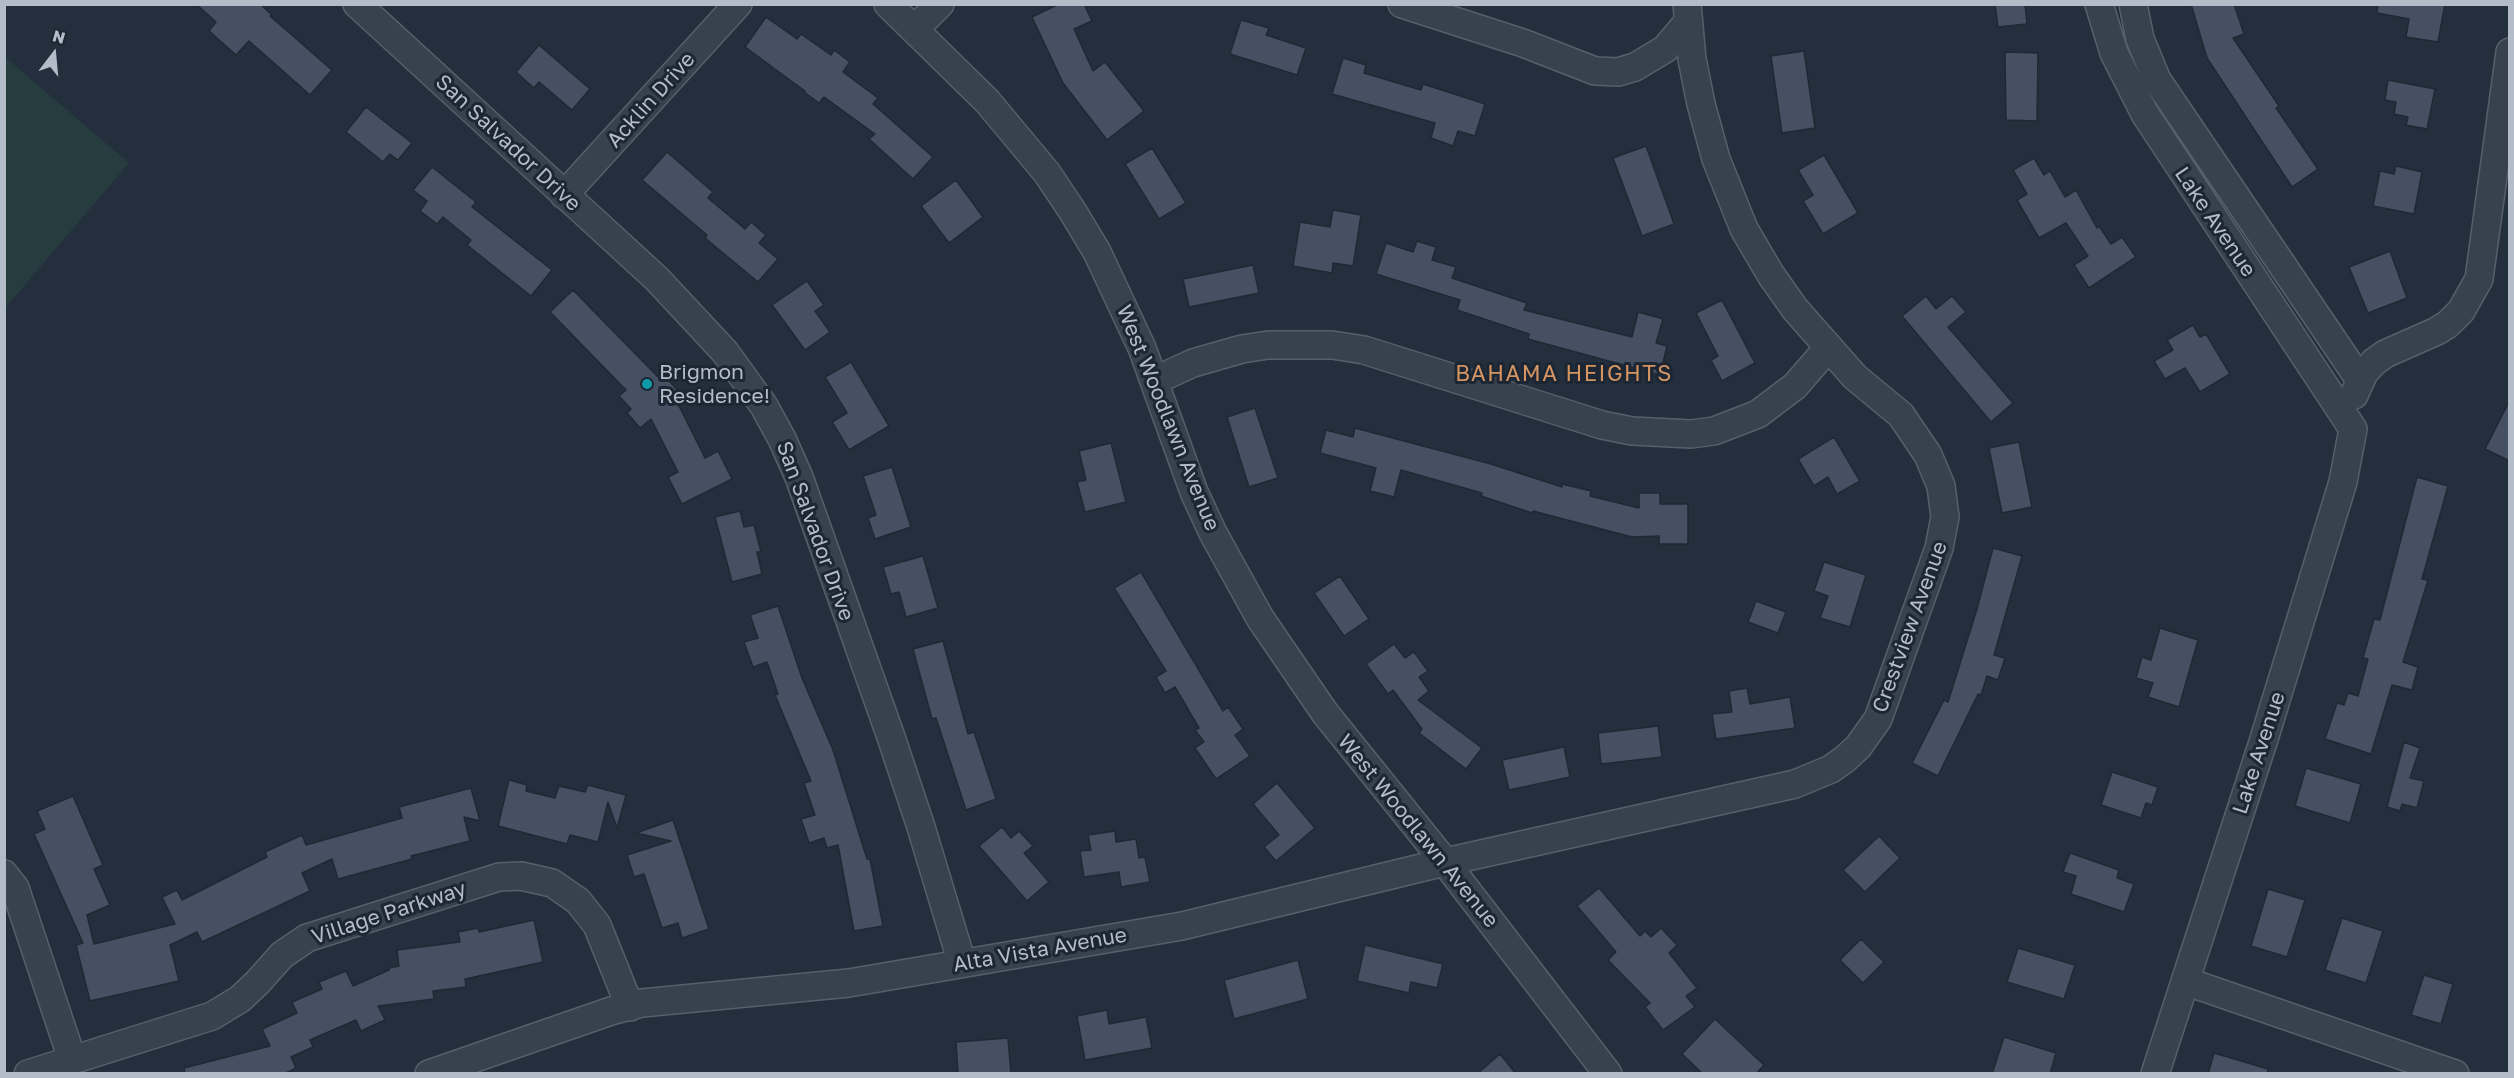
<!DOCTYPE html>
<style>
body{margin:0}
#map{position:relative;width:2514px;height:1078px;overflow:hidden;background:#242f3e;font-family:"Golos Text",sans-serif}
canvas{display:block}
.frame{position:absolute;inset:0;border:6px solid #b4bcc9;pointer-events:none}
.north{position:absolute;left:24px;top:24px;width:60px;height:60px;-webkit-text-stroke:4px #1d2633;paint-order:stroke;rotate:16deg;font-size:16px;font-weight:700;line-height:24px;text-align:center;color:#b4bcc9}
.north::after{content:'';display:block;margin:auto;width:21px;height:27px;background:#b4bcc9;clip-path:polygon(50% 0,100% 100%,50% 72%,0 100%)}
</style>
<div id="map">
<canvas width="2514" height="1078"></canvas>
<div class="frame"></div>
<div class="north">N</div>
</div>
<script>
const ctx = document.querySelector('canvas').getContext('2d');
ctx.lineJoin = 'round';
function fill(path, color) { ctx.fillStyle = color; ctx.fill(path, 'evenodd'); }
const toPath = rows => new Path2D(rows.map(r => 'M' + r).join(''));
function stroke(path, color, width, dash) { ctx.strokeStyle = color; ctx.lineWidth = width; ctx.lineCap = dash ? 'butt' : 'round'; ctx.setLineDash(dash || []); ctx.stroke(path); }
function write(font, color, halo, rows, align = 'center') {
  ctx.font = font + ' "Golos Text",sans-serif'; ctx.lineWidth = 6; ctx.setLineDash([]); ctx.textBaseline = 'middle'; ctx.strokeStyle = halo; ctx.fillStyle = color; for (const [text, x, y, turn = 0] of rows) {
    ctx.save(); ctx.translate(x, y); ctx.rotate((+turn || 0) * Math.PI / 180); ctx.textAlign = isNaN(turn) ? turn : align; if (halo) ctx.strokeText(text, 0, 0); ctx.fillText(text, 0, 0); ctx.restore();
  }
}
fill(toPath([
 [5,57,129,163,5,308]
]), '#263c3f');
const building = toPath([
 [196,4,260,4,272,15,270,16,332,70,310,95,249,41,236,55,209,31,216,22,196,4],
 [1059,4,1084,4,1092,21,1074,29,1093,71,1105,62,1144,111,1107,140,1063,83,1032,17,1059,4],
 [1995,4,2025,4,2027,24,1998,27,1995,4],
 [2191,4,2234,4,2244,34,2233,38,2279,106,2276,108,2318,169,2292,187,2207,58,2191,4],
 [2378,4,2445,4,2438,42,2406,37,2409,19,2377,13,2378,4],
 [766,17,797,39,801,34,831,55,834,50,850,62,843,72,878,98,873,104,933,157,913,179,869,139,875,134,824,97,819,103,804,92,805,91,745,47,766,17],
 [1241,20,1269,28,1266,35,1306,48,1297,75,1230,54,1241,20],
 [539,45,590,89,572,110,539,82,534,88,516,72,539,45],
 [1804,51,1815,128,1782,133,1771,56,1804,51],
 [2005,52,2038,53,2037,121,2006,120,2005,52],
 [1343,58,1366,65,1364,73,1421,90,1423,84,1485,104,1475,136,1458,131,1453,146,1431,138,1435,123,1332,94,1343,58],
 [2388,80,2435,89,2427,129,2406,125,2408,117,2394,114,2396,102,2385,100,2388,80],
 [366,107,412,143,398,160,390,154,383,162,346,132,366,107],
 [1646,146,1674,224,1642,236,1613,158,1646,146],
 [1152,148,1186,203,1159,219,1125,164,1152,148],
 [667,152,713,192,708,198,745,229,751,222,766,235,759,243,778,259,758,282,705,238,707,235,642,180,667,152],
 [1824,155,1858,213,1823,234,1803,201,1813,195,1798,170,1824,155],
 [2034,158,2044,175,2050,171,2065,197,2076,190,2097,228,2099,226,2111,244,2122,237,2136,257,2089,288,2074,265,2088,256,2066,223,2039,238,2017,200,2027,194,2013,170,2034,158],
 [2396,166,2422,172,2414,214,2373,206,2380,171,2394,174,2396,166],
 [432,167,476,202,472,207,552,270,531,296,467,245,471,240,443,217,437,224,420,211,427,201,413,190,432,167],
 [956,180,983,217,949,243,921,206,956,180],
 [1333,210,1361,215,1353,266,1333,263,1332,273,1293,266,1300,222,1330,227,1333,210],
 [1417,241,1436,247,1432,260,1456,267,1452,278,1527,303,1524,310,1632,337,1638,312,1663,319,1656,343,1667,346,1660,375,1528,339,1529,334,1457,310,1460,300,1376,274,1386,243,1413,252,1417,241],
 [2390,251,2407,298,2368,313,2349,267,2390,251],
 [1253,265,1259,293,1189,307,1183,279,1253,265],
 [807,281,824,305,815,311,830,332,805,350,772,305,807,281],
 [573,290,660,379,664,375,680,393,675,398,705,458,718,451,732,479,682,504,668,477,678,472,651,419,640,428,627,413,631,409,619,396,626,390,550,312,573,290],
 [1926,296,1936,309,1952,296,1966,312,1948,327,2013,403,1991,422,1902,316,1926,296],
 [1722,300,1755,363,1722,381,1711,360,1718,356,1696,313,1722,300],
 [2193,325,2200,337,2206,334,2230,374,2200,392,2185,368,2165,379,2154,361,2173,350,2167,340,2193,325],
 [851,362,889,426,849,450,832,422,847,413,825,377,851,362],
 [2510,400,2510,461,2485,449,2510,400],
 [1255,408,1278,478,1249,487,1227,417,1255,408],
 [1355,428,1491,464,1562,487,1562,484,1591,491,1590,496,1639,508,1639,493,1660,493,1660,504,1688,504,1688,544,1659,544,1659,536,1632,537,1533,511,1532,513,1481,496,1482,493,1401,470,1394,497,1370,491,1376,468,1320,453,1326,430,1353,437,1355,428],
 [1834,437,1860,481,1837,494,1828,477,1814,486,1798,459,1834,437],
 [2019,442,2032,507,2002,513,1989,448,2019,442],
 [1111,443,1126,502,1085,512,1077,482,1086,480,1079,451,1111,443],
 [892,467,911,527,875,539,868,518,876,515,863,476,892,467],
 [2417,477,2448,486,2422,579,2428,580,2403,662,2418,667,2412,690,2392,685,2371,754,2325,739,2337,703,2344,705,2348,693,2358,696,2368,659,2363,658,2374,619,2380,620,2417,477],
 [740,511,744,527,754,525,761,552,757,552,762,574,732,582,715,517,740,511],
 [1993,548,2022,556,1994,655,2005,658,1998,680,1987,676,1981,695,1978,694,1938,776,1912,763,1944,700,1948,702,1977,609,1993,548],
 [923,556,938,608,906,617,899,592,891,594,883,567,923,556],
 [1824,562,1866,575,1850,627,1820,618,1828,596,1814,591,1824,562],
 [1141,572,1223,711,1228,707,1243,729,1235,735,1250,756,1216,779,1195,748,1204,742,1195,730,1199,728,1175,687,1165,693,1156,677,1166,671,1114,588,1141,572],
 [1340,576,1369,619,1344,636,1314,593,1340,576],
 [1756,601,1786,612,1778,633,1748,622,1756,601],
 [778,606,802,678,833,750,867,859,870,859,883,926,854,931,838,845,827,848,824,838,809,843,801,819,815,815,804,783,811,781,775,695,778,694,767,662,753,667,744,642,758,638,750,615,778,606],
 [2160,628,2198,640,2179,707,2148,697,2153,683,2136,678,2142,657,2151,660,2160,628],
 [943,641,968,734,974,732,996,799,966,810,936,718,932,719,913,649,943,641],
 [1394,644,1405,658,1414,652,1428,671,1419,677,1429,691,1418,700,1482,748,1466,769,1419,733,1422,729,1393,690,1388,694,1366,664,1394,644],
 [1747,688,1750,704,1790,697,1795,728,1716,739,1712,714,1732,712,1729,691,1747,688],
 [1658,726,1662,757,1601,764,1598,733,1658,726],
 [2404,742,2420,748,2410,778,2424,781,2417,808,2402,804,2400,811,2387,807,2404,742],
 [1564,747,1570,777,1509,790,1502,760,1564,747],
 [2306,768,2361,784,2350,823,2295,806,2306,768],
 [2112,772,2158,787,2152,805,2146,803,2141,818,2101,805,2112,772],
 [509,780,527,785,526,791,555,798,559,786,585,792,588,785,626,795,617,828,608,802,598,842,570,835,567,844,498,826,509,780],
 [1277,783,1315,828,1276,861,1264,847,1279,835,1253,804,1277,783],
 [471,788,480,821,464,817,470,841,411,856,412,859,338,879,332,859,302,873,310,891,202,942,197,932,170,945,179,981,90,1001,76,945,83,943,34,834,45,829,37,811,73,796,103,865,94,869,110,905,87,915,94,944,175,924,162,897,177,890,182,900,267,857,265,852,302,835,306,845,402,818,399,807,471,788],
 [673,820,709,929,682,938,678,923,662,928,644,874,634,877,627,855,671,841,636,833,673,820],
 [1002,827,1011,838,1019,831,1033,846,1024,853,1049,882,1027,901,979,846,1002,827],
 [1115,831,1116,842,1136,839,1139,858,1145,857,1150,882,1121,887,1119,872,1084,877,1080,851,1091,850,1088,835,1115,831],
 [1879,836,1900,858,1865,892,1843,870,1879,836],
 [2070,853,2119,870,2117,878,2134,884,2124,912,2071,894,2076,876,2063,872,2070,853],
 [1599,888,1640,936,1645,931,1651,937,1661,928,1677,945,1669,953,1697,988,1686,996,1695,1007,1663,1030,1645,1007,1650,1003,1608,960,1616,952,1577,906,1599,888],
 [2268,889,2305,900,2287,957,2251,946,2268,889],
 [2342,918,2383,931,2366,983,2325,970,2342,918],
 [534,920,543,962,465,979,466,987,433,991,434,999,378,1006,385,1020,361,1031,356,1020,310,1040,313,1047,291,1057,296,1068,284,1074,185,1074,184,1068,270,1046,262,1029,297,1013,292,1002,322,989,319,982,346,971,353,986,389,970,389,968,399,966,397,950,460,942,458,932,478,928,479,932,534,920],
 [1861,939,1884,962,1863,983,1840,960,1861,939],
 [1365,945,1443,964,1437,988,1411,982,1409,993,1357,981,1365,945],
 [2018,948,2075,965,2064,999,2007,982,2018,948],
 [1298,960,1308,999,1234,1019,1224,980,1298,960],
 [2424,975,2453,984,2441,1024,2411,1015,2424,975],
 [1107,1010,1109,1024,1146,1017,1152,1048,1085,1060,1077,1016,1107,1010],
 [1715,1019,1764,1065,1756,1074,1703,1074,1682,1054,1715,1019],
 [2004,1037,2056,1053,2050,1074,1992,1074,2004,1037],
 [1008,1038,1011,1074,958,1074,956,1042,1008,1038],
 [2214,1053,2268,1069,2267,1074,2208,1074,2214,1053],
 [1500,1054,1516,1074,1477,1074,1500,1054]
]);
fill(building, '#455162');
stroke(building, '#1f2835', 1.5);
const minor = toPath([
 [357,4,657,279,725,352,764,406,782,439,799,477,891,737,921,827,962,963],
 [888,4,987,101,1047,173,1073,212,1097,252,1142,348,1194,492,1213,533,1260,618,1325,713,1445,862,1608,1074],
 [1402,4,1523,43,1595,71,1618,72,1635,67,1665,49,1688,22],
 [2099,4,2114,53,2145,114,2353,429,2343,482,2264,739,2155,1074],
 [2133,4,2140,39,2157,80,2360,380],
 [915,29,940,4],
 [564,195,738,4],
 [1154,381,1193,363,1242,349,1268,345,1332,345,1364,350,1602,425,1632,431,1691,434,1714,431,1758,414,1795,386,1828,348],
 [2354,395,2364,373,2374,362,2385,354,2437,331,2448,324,2461,311,2479,279,2510,52],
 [4,874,15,888,72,1059],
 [2185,981,2455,1074],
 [28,1074,212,1016,240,999,257,983,282,955,307,938,499,877,521,876,552,883,578,901,597,925,630,1007],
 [429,1074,611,1011,642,1003,849,983,1182,926,1445,862,1795,784,1831,769,1845,759,1858,747,1878,719,1939,548,1945,517,1941,486,1928,455,1901,415,1855,377,1795,309,1771,275,1744,229,1716,159,1701,104,1692,59,1687,4]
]);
stroke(minor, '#565f6c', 30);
stroke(minor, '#38414e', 27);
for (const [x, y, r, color] of [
 [647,384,6,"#0f9aa8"]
]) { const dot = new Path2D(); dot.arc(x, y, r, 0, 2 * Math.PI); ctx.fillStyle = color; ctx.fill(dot); stroke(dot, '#1d2633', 2); }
write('21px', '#b4bcc9', '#1d2633', [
 ["Acklin Drive",651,100,-48],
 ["San Salvador Drive",508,143,43],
 ["Lake Avenue",2215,222,56],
 ["West Woodlawn Avenue",1168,418,68],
 ["San Salvador Drive",815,531,70],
 ["Crestview Avenue",1910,627,-70],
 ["Lake Avenue",2259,753,-72],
 ["West Woodlawn Avenue",1418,831,51],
 ["Village Parkway",389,913,-18],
 ["Alta Vista Avenue",1040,950,-10]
]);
write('21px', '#b4bcc9', '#1d2633', [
 ["Brigmon",659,372],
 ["Residence!",659,396]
], 'left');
ctx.letterSpacing = '1.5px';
write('22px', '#d59563', '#1d2633', [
 ["BAHAMA HEIGHTS",1564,374]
]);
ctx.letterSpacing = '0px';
</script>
